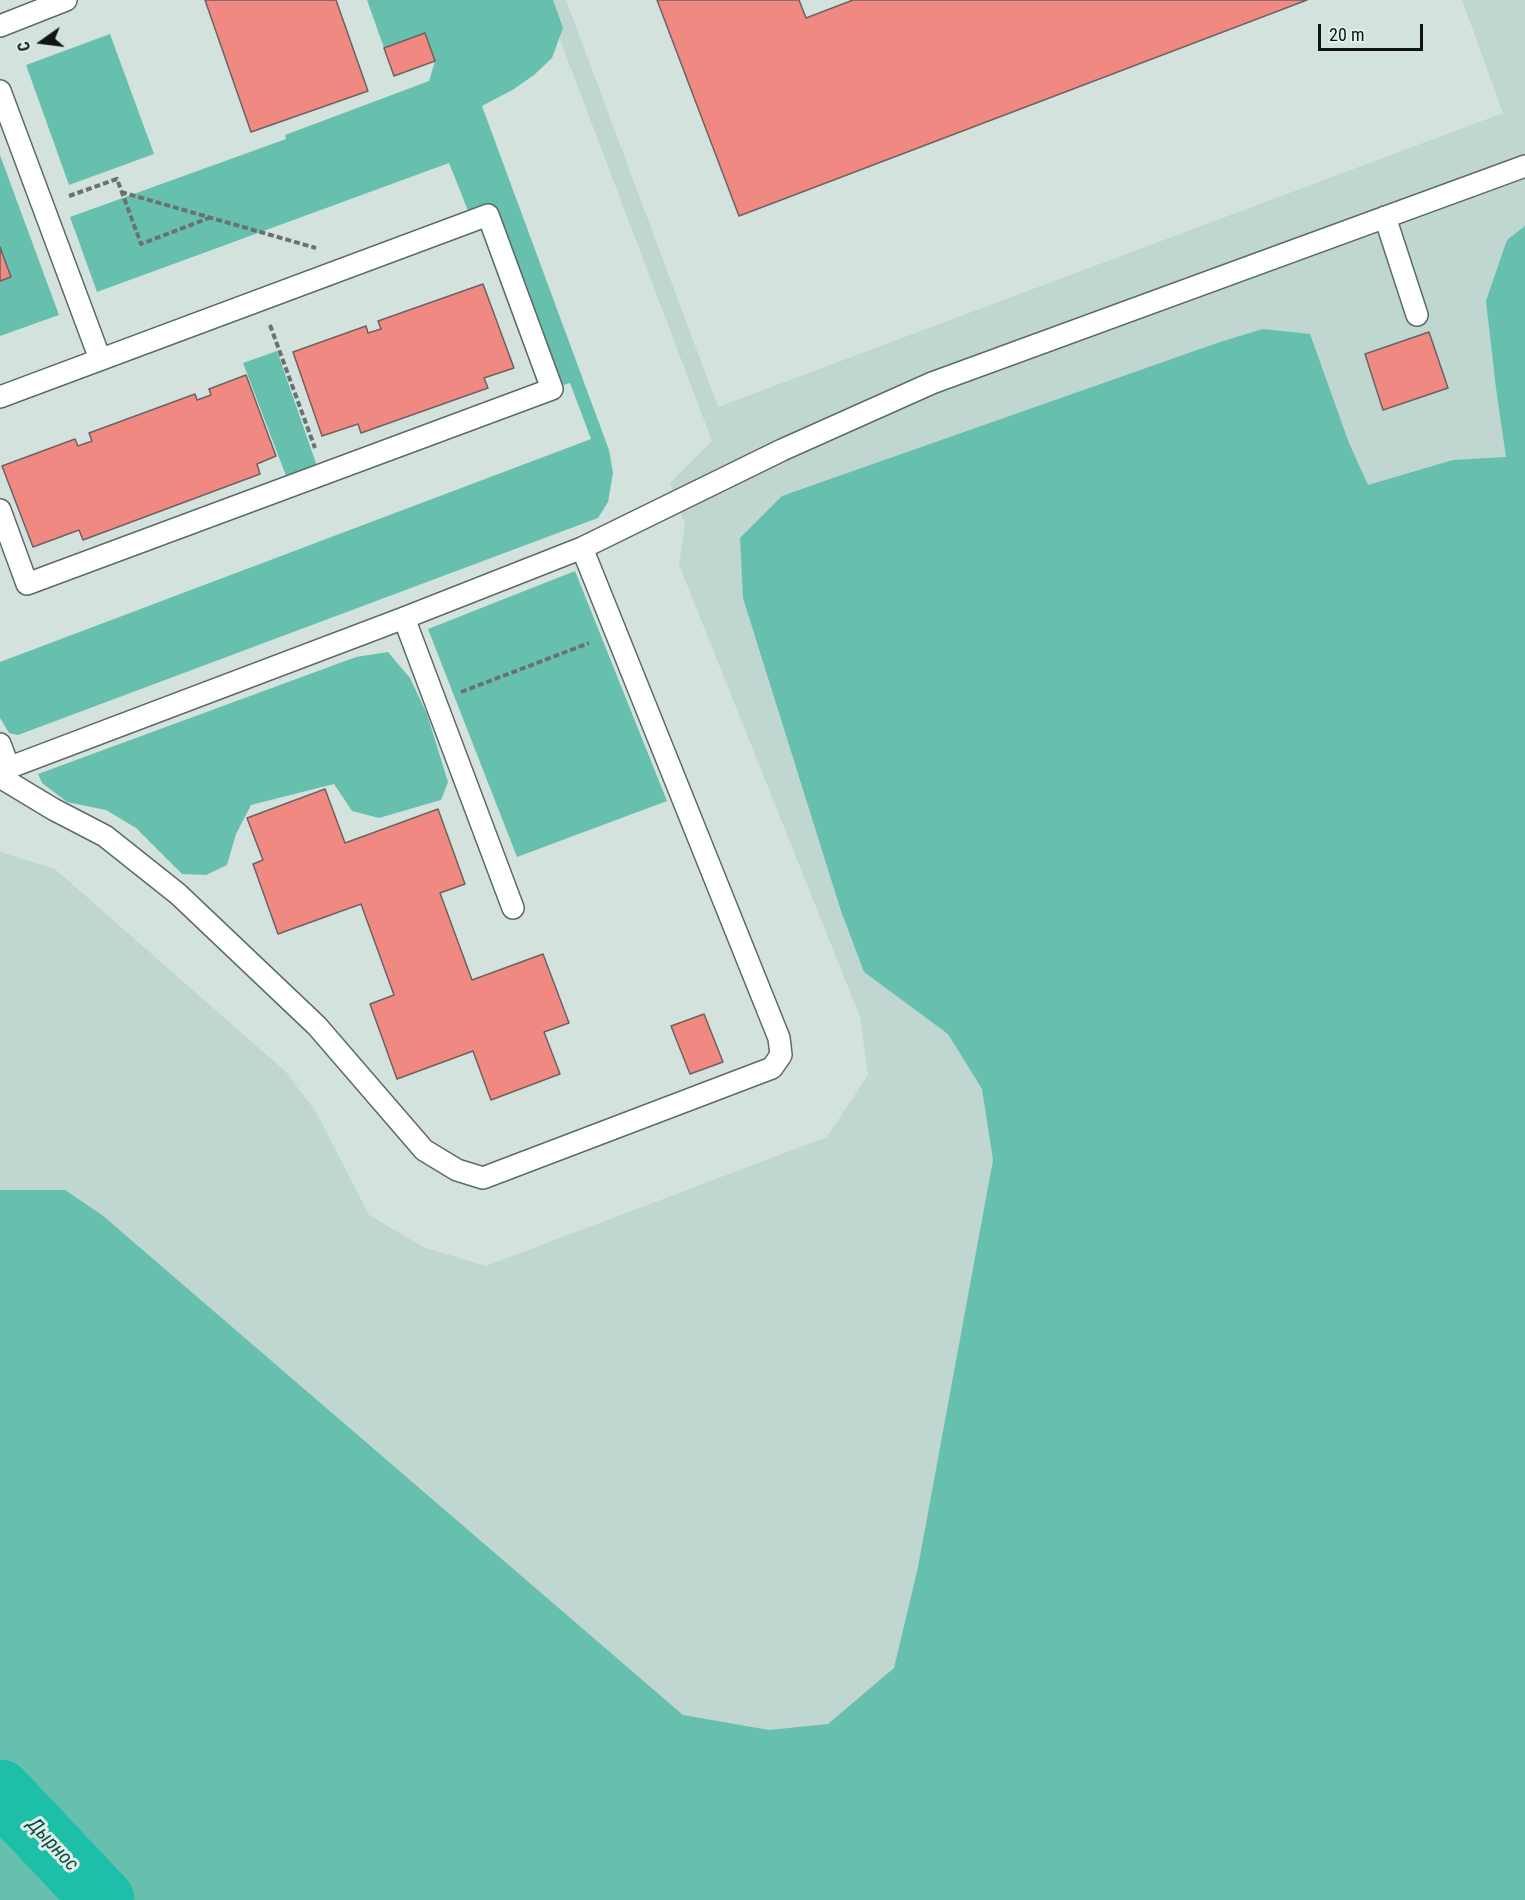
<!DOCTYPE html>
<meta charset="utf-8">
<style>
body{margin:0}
#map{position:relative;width:1525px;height:1900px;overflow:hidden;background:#d4e2de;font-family:"Roboto Condensed",sans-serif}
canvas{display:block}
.north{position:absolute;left:12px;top:12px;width:60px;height:60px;-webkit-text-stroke:4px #e1efeb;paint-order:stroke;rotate:256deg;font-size:16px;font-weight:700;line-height:24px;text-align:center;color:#101514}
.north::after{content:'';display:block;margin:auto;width:21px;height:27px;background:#101514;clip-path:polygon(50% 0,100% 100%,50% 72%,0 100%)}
.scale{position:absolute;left:1318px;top:24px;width:105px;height:27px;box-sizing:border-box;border:3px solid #101514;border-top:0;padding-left:8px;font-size:18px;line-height:21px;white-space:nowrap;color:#101514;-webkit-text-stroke:4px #e1efeb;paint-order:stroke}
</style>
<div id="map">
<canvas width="1525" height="1900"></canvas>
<div class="north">С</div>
<div class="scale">20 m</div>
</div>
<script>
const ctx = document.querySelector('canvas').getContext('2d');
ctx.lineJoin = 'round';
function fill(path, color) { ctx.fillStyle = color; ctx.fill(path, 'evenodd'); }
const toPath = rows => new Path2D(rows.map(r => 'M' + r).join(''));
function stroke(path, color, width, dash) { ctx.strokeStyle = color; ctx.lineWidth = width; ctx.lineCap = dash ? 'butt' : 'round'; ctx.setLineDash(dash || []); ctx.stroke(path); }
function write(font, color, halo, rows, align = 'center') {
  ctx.font = font + ' "Roboto Condensed",sans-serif'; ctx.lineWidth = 6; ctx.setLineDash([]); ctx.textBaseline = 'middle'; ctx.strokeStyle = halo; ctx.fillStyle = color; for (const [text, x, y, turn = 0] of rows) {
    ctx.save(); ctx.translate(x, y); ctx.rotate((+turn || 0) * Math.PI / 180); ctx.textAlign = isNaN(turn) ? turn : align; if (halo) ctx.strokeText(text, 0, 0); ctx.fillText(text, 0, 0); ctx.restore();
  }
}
fill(toPath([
 [545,0,566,0,718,407,1503,113,1462,0,1525,0,1525,1900,0,1900,0,852,55,869,286,1072,316,1112,369,1215,423,1247,486,1266,827,1137,868,1075,860,1017,679,565,685,524,670,483,712,441]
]), '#bfd6d1');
fill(toPath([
 [367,0,553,0,563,28,552,58,534,75,514,89,482,106,609,450,613,473,608,502,598,518,18,735,9,733,0,718,0,662,591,439,570,383,559,386,491,205,469,213,449,163,97,292,70,217,286,139,285,135,429,81,435,61,425,33,384,48],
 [110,34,154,154,69,185,26,65],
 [0,155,59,315,0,336],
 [1525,226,1525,1900,0,1900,0,1190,65,1190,102,1215,683,1715,769,1730,828,1724,894,1668,918,1567,993,1160,982,1089,948,1034,864,972,841,911,743,598,740,538,782,496,1220,342,1263,329,1310,334,1349,443,1368,485,1453,460,1506,457,1496,388,1486,301,1507,240],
 [277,351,318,469,288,481,243,363],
 [575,571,667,801,517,857,428,629],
 [388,652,410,678,427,714,448,782,441,800,379,818,352,811,334,784,251,805,236,834,227,865,206,875,182,874,136,828,106,810,67,802,42,783,38,774,356,657]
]), '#67c0ae');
stroke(toPath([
 [0,1791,103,1900]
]), '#1ebfa8', 63);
const building = toPath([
 [205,0,336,0,368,91,251,132,205,0],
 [657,0,799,0,806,18,853,0,1307,0,739,216,657,0],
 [425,33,435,61,394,76,384,48,425,33],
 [0,247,11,277,0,281,0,247],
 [483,284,514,368,484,378,488,388,361,433,358,424,322,436,293,352,366,326,368,333,381,329,378,321,483,284],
 [1429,332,1448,388,1383,410,1365,354,1429,332],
 [246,375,276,456,257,464,260,474,83,540,79,530,33,547,2,466,75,439,78,446,92,441,89,433,195,394,197,400,211,395,209,389,246,375],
 [325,789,345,843,438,809,465,884,440,893,472,980,543,954,569,1023,544,1032,560,1074,491,1100,473,1051,397,1079,370,1004,394,995,361,904,278,934,253,864,263,860,247,818,325,789],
 [704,1014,723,1062,690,1074,671,1026,704,1014]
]);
fill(building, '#ef8981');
stroke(building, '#6e6261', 1.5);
const lane = toPath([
 [0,26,66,0],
 [0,91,100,359],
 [1385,217,1417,315],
 [0,397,488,215,552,389,27,584,0,510],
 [404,618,513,908],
 [0,744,9,768],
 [0,771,404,618,582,548,782,450,932,383,1525,166],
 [0,777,53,809,105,836,178,894,317,1026,424,1150,457,1170,483,1178,772,1068,781,1055,779,1038,582,548]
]);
stroke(lane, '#5d6a67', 24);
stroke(toPath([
 [121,192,316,248],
 [69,196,117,179,141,244,209,218],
 [270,325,315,448],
 [461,692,589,643]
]), '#697270', 4, [6, 3]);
stroke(lane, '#fff', 21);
write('italic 20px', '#0e4c42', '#e1efeb', [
 ["Дырнос",52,1845,47]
]);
</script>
